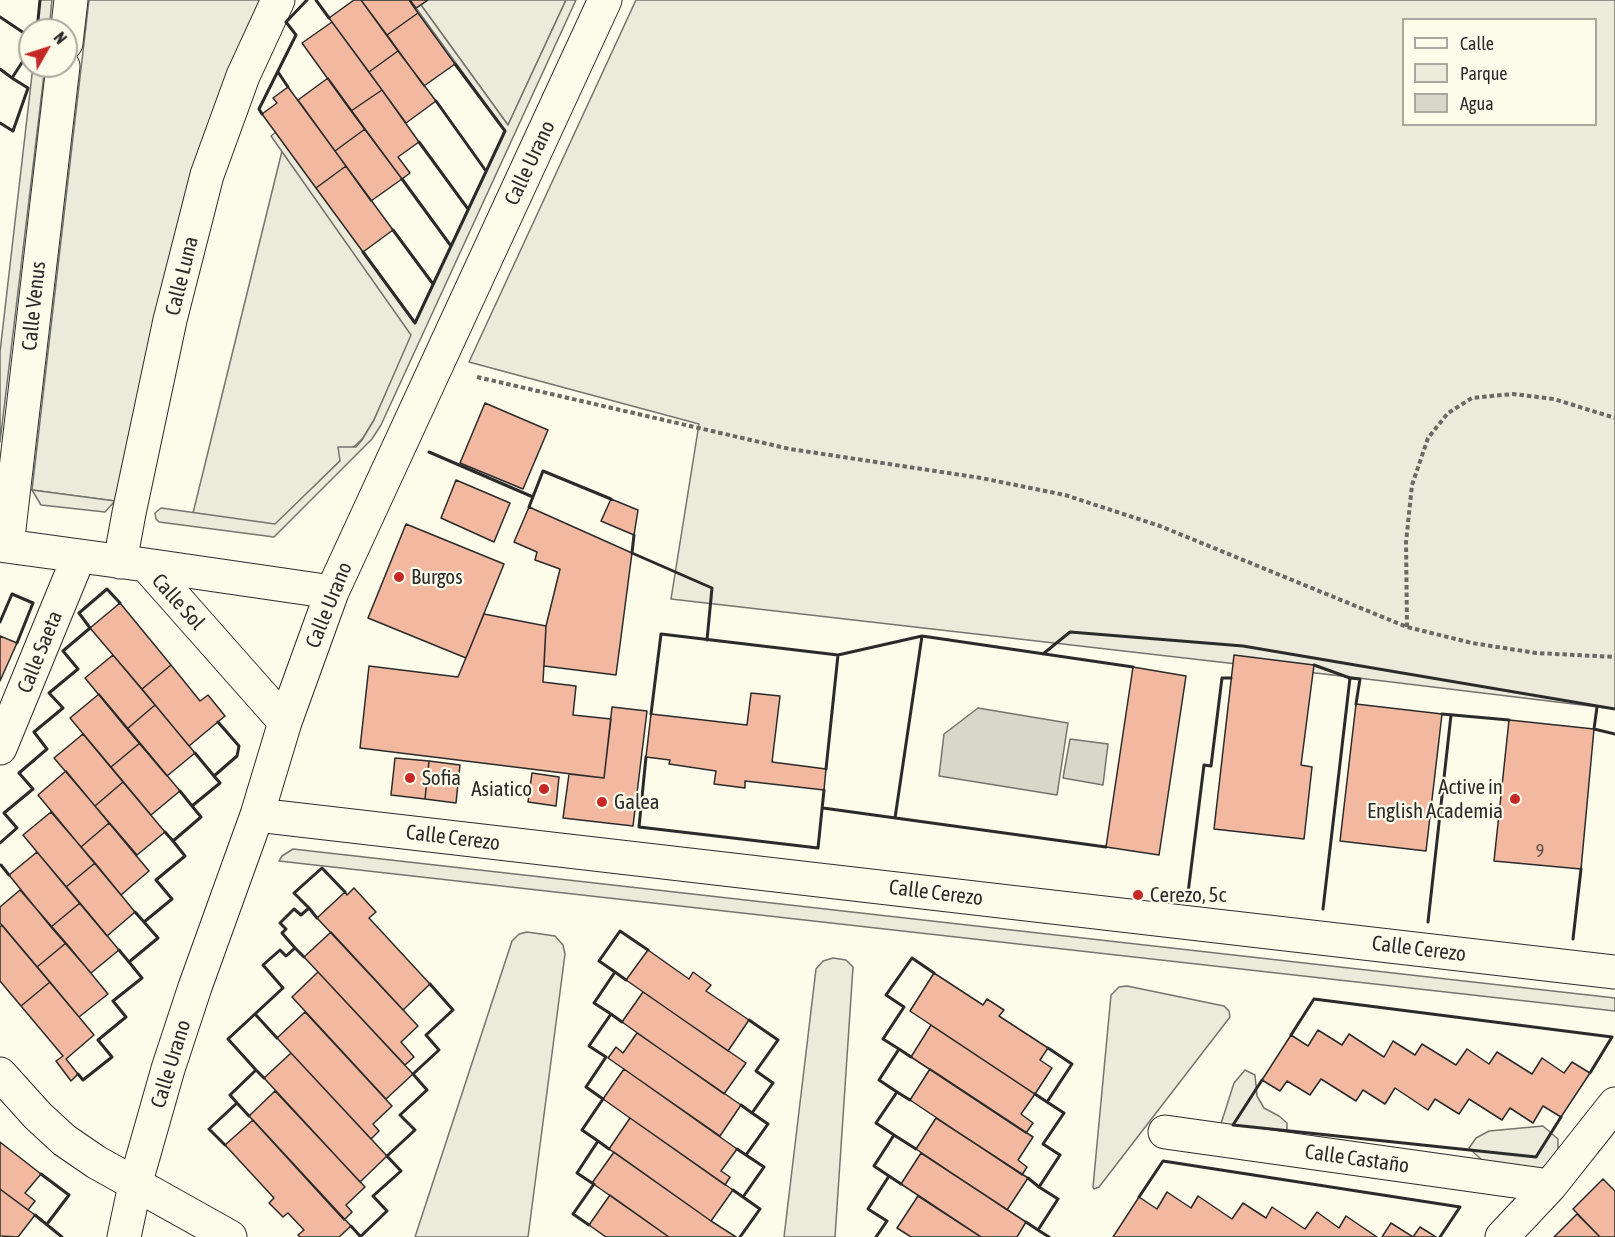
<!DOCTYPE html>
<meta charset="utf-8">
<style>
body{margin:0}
#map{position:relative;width:1615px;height:1237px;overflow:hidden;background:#fdfbea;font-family:"Asap Condensed",sans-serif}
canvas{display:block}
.legend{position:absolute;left:1402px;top:18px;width:195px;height:108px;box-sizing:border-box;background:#fdfbea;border:2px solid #a9a89e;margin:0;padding:8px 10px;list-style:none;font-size:18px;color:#2b2b2b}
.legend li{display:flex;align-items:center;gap:12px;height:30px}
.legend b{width:30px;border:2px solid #a9a89e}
.north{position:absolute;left:18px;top:18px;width:60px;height:60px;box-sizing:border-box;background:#fdfbea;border:2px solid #a9a89e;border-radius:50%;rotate:51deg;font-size:16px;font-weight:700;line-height:24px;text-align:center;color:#2b2b2b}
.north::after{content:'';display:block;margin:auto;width:21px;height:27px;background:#c62828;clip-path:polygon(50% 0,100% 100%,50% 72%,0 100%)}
</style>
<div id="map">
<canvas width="1615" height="1237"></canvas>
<ul class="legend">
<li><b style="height:8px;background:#fdfbea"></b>Calle</li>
<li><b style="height:16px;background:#ecebdb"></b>Parque</li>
<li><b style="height:16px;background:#d8d7c9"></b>Agua</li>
</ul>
<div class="north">N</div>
</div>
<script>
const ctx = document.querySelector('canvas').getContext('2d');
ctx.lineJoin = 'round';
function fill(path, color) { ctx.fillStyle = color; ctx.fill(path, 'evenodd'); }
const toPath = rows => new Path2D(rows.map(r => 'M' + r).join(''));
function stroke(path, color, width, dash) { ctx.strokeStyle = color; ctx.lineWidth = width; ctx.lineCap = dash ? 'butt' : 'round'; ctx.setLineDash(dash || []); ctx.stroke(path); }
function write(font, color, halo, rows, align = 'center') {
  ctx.font = font + ' "Asap Condensed",sans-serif'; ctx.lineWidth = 4.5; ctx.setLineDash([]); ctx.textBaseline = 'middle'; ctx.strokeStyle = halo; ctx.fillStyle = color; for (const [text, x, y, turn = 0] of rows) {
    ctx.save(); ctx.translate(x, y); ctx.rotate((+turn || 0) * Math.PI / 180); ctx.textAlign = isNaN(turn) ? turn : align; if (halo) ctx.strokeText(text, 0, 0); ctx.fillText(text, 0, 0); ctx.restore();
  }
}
const green = toPath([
 [89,0,264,0,142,383,115,501,32,490,89,0],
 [428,0,566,0,508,125,421,5,428,0],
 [636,0,1615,0,1615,709,1350,677,671,599,699,424,469,362,636,0],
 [1404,20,1596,20,1596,124,1404,124,1404,20],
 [282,151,412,335,374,420,363,438,275,525,193,513,282,151],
 [527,932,555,936,563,945,565,954,528,1237,415,1237,512,941,519,934,527,932],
 [833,958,846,960,853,967,835,1237,784,1237,816,969,823,961,833,958],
 [1127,986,1224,1006,1229,1011,1230,1017,1099,1187,1094,1189,1093,1187,1111,995,1119,987,1127,986],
 [1245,1070,1255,1075,1257,1096,1264,1108,1279,1116,1287,1123,1287,1132,1251,1144,1219,1130,1234,1083,1245,1070],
 [1543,1126,1558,1139,1558,1161,1533,1178,1484,1162,1469,1148,1476,1138,1489,1131,1543,1126]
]);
fill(green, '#ecebdb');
stroke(green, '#74746e', 1.5);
const parking = toPath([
 [40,0,52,0,49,30,37,30,40,0],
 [566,0,576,0,381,425,372,439,274,537,159,522,156,519,155,513,161,508,275,524,340,461,338,447,356,447,362,440,374,420,411,335,271,136,276,132,415,322,505,131,416,8,421,5,508,125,566,0],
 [33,66,45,66,0,442,0,352,33,66],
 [32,490,115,501,105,512,41,505,32,490],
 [293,849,1615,998,1615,1011,279,861,282,856,293,849]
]);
fill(parking, '#eceadb');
stroke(parking, '#74746e', 1.5);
const water = toPath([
 [978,708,1068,723,1057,795,939,776,944,734,978,708],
 [1070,739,1108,744,1103,785,1063,778,1070,739]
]);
fill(water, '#d8d7c9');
stroke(water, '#74746e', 1.5);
const building = toPath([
 [354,0,361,0,398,51,369,72,329,18,354,0],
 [361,0,409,0,418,13,387,35,361,0],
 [410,0,428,0,416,8,410,0],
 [418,13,455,64,424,86,387,35,418,13],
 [332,22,382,90,351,111,302,43,332,22],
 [398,51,436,101,406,123,369,72,398,51],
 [328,78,365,129,335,151,298,100,328,78],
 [288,87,346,166,316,188,262,114,277,103,273,98,288,87],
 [382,90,419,142,398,157,410,173,402,179,351,111,382,90],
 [365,129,402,179,371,201,335,151,365,129],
 [346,166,393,230,363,252,316,188,346,166],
 [485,403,548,430,523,489,460,463,485,403],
 [456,480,510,503,494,542,441,518,456,480],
 [611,499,638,510,634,535,601,521,611,499],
 [529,507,632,553,616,675,544,666,546,626,560,569,535,560,537,552,514,542,529,507],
 [406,524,504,564,466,658,368,618,406,524],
 [120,603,171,665,142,689,90,628,120,603],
 [484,614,546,626,543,682,576,686,573,715,611,719,604,778,360,748,369,666,458,677,484,614],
 [0,636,17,643,0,681,0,636],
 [113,655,155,705,127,729,85,678,113,655],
 [1234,655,1314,665,1301,765,1312,767,1304,839,1214,829,1234,655],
 [171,665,200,701,208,695,225,716,189,746,142,689,171,665],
 [1133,667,1186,676,1159,855,1106,847,1133,667],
 [751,693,780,696,772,762,826,769,824,790,745,781,745,788,714,784,716,771,669,764,670,760,646,757,651,714,747,725,751,693],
 [99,694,140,743,111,767,70,718,99,694],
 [1356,704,1442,714,1426,851,1340,841,1356,704],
 [155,705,195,753,167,776,127,729,155,705],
 [612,707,647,711,633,826,563,818,569,774,604,778,612,707],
 [1509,720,1594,729,1581,869,1494,861,1509,720],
 [83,734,123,782,95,806,54,758,83,734],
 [140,743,180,791,151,815,111,767,140,743],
 [395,758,429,761,425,799,391,795,395,758],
 [429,761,460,765,456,803,425,799,429,761],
 [66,771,109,823,81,847,38,795,66,771],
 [532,773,559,777,556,806,528,802,532,773],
 [123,782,165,832,137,855,95,806,123,782],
 [51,812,95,863,66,887,23,835,51,812],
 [109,823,149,871,121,895,81,847,109,823],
 [37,852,80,903,51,927,9,875,37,852],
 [95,863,135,912,107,936,66,887,95,863],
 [354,888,376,912,369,918,430,984,403,1010,317,918,345,892,347,895,354,888],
 [20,890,66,943,37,967,0,923,0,907,20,890],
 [80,903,119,950,91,973,51,927,80,903],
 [2,925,50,982,21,1006,0,981,0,927,2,925],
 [331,932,418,1026,401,1042,414,1057,405,1065,304,957,331,932],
 [66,943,108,994,79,1017,37,967,66,943],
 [648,950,689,979,693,972,711,985,706,991,749,1020,728,1051,626,980,648,950],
 [318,972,413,1074,386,1099,292,997,318,972],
 [934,973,983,1005,987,999,1004,1010,999,1016,1048,1048,1040,1060,1052,1068,1035,1094,910,1011,934,973],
 [50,982,94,1035,66,1059,78,1074,71,1081,56,1061,63,1056,21,1006,50,982],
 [643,992,746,1063,724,1094,622,1022,643,992],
 [305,1012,392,1106,373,1124,379,1131,371,1139,277,1038,305,1012],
 [931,1025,1035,1094,1021,1114,1033,1123,1026,1133,911,1057,931,1025],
 [1318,1030,1342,1045,1349,1034,1384,1057,1393,1041,1415,1055,1422,1044,1456,1065,1467,1049,1489,1064,1497,1052,1532,1074,1542,1058,1564,1073,1572,1062,1590,1073,1561,1117,1543,1106,1533,1123,1510,1108,1502,1120,1469,1099,1459,1114,1435,1099,1428,1110,1395,1088,1385,1104,1363,1090,1356,1101,1321,1079,1310,1095,1287,1081,1280,1091,1262,1080,1291,1035,1308,1046,1318,1030],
 [637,1033,741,1105,720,1136,608,1058,616,1047,623,1053,637,1033],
 [291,1053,387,1156,360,1182,264,1078,291,1053],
 [624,1069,737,1149,721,1171,730,1177,725,1185,603,1099,624,1069],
 [930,1069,1033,1137,1018,1160,1027,1167,1022,1175,910,1100,930,1069],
 [275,1091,365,1187,346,1205,352,1212,344,1220,249,1116,275,1091],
 [630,1118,733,1190,711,1221,609,1149,630,1118],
 [936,1118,1028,1178,1007,1210,916,1149,936,1118],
 [253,1120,351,1226,339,1237,300,1237,298,1235,304,1230,288,1213,283,1217,269,1203,274,1198,225,1145,253,1120],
 [0,1142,41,1174,25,1193,35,1201,28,1210,0,1189,0,1142],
 [614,1152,711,1221,736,1237,669,1237,592,1183,614,1152],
 [921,1153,1026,1222,1017,1237,981,1237,901,1184,921,1153],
 [1603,1179,1615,1191,1615,1237,1600,1237,1573,1209,1603,1179],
 [0,1189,35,1215,18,1237,0,1236,0,1189],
 [1167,1192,1191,1208,1198,1196,1232,1219,1243,1203,1266,1218,1272,1207,1305,1229,1317,1212,1339,1228,1346,1216,1377,1237,1113,1237,1139,1197,1157,1209,1167,1192],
 [610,1195,669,1237,606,1237,589,1225,610,1195],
 [918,1196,981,1237,911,1237,897,1228,918,1196],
 [1577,1214,1600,1237,1554,1237,1577,1214],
 [1391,1223,1413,1237,1382,1237,1391,1223],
 [1420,1227,1436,1237,1413,1237,1420,1227]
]);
fill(building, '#f2b8a0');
stroke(building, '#2b2b2b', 1.5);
const minor = toPath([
 [66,43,71,0],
 [0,545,146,565,285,722],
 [7,546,63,66],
 [120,562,129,513,170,320,207,175,243,76,278,0],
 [146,565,332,592],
 [0,748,79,556],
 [257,815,1615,972],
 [0,1074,38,1116,64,1140,96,1162,230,1237],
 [1165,1132,1550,1186],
 [124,1237,135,1185,168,1069,195,987,257,815,285,722,332,592,605,0],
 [1502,1237,1550,1186,1615,1104]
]);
stroke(minor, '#2b2b2b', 35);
stroke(toPath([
 [477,377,790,449,981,478,1065,495,1160,526,1407,627,1472,643,1536,653,1615,657],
 [1407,627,1406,542,1412,485,1428,438,1448,413,1472,398,1513,394,1554,399,1615,418]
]), '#6a6964', 4, [4.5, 3]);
stroke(minor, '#fdfbea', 33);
stroke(toPath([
 [316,0,329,18],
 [0,17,30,37],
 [37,30,40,0],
 [0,69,12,78],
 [278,72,288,87],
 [436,101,486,171],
 [262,114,259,109,296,35,286,22,307,0],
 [0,123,13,131,28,88,12,78,30,50],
 [419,142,468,209],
 [402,179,451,246],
 [393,230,433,284],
 [363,252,415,323,505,131,455,64],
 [429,452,533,497],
 [529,507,543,471,611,499],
 [634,535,632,553,712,588,707,640],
 [0,622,12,594,33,603,17,643],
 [1043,654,1070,632,1243,646,1615,709],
 [1314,665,1350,678,1360,679,1356,704],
 [1597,707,1594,729,1615,734],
 [651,714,661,634,838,655,922,636,1133,667],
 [1442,714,1509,720],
 [195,753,214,776],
 [646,757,639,827,818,848,824,790],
 [826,769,838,655],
 [180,791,192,806],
 [823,808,1106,847],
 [895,818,922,636],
 [165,832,173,841],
 [0,843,17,828,4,813,33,789,19,773,47,749,34,732,63,708,49,693,78,669,63,651,90,628,79,613,107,589,120,603],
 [1,865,9,875],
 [1188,893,1204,765,1211,766,1222,678,1231,678],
 [309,908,317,918],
 [1323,909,1350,678],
 [135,912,144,922],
 [1428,922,1451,715],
 [1573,939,1581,869],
 [295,948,304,957],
 [119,950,129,962],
 [615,972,626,980],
 [255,1014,277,1038],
 [611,1014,622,1022],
 [1291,1035,1314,999,1612,1037,1590,1073],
 [1048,1048,1072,1064,1047,1102,1064,1113,1043,1144,1060,1155,1039,1187,1058,1199,1038,1230,1049,1237],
 [899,1049,911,1057],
 [256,1070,264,1078],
 [78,1074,83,1080,112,1057,98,1040,126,1017,113,1001,142,978,129,962,158,938,144,922,172,899,156,880,185,856,173,841,201,817,192,806,220,783,214,776,237,756,239,746,218,722],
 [1262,1080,1233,1125,1536,1157,1561,1117],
 [897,1092,910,1100],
 [1035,1094,1047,1102],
 [237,1103,249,1116],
 [741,1105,752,1113],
 [894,1135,916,1149],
 [598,1141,609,1149],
 [225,1145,209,1129,237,1103,230,1095,256,1070,228,1039,283,988,263,965,280,950,286,956,295,948,282,933,286,929,280,923,294,909,301,915,309,908,294,893,322,868,345,892],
 [737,1149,746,1155],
 [41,1174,69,1195,47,1224],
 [889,1176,901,1184],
 [1028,1178,1039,1187],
 [592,1183,577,1173,598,1141,582,1130,603,1099,586,1087,606,1057,589,1046,611,1014,594,1003,615,972,599,961,620,931,648,950],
 [733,1190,743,1197],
 [1139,1197,1163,1161,1460,1207,1440,1237],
 [35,1215,62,1237],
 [1026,1222,1038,1230],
 [589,1225,573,1214,594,1184],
 [351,1226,360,1236],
 [360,1237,387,1211,373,1196,401,1171,387,1156,415,1130,400,1115,427,1090,413,1074,439,1050,426,1035,453,1010,430,984],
 [740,1237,760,1209,743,1197,764,1167,746,1155,768,1124,752,1113,773,1083,756,1071,778,1040,749,1020],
 [876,1237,887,1221,868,1209,889,1176,874,1166,894,1135,876,1123,897,1092,879,1080,899,1049,883,1039,904,1007,886,995,912,958,934,973]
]), '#2b2b2b', 3);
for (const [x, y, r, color] of [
 [399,577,6,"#c62828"],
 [410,778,6,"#c62828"],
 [544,789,6,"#c62828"],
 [1515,799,6,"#c62828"],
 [602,802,6,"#c62828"],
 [1138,895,6,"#c62828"]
]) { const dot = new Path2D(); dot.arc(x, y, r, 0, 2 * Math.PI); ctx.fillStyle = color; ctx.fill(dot); stroke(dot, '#fdfbea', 2); }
write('18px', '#5d4e48', null, [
 ["9",1540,851]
]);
write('21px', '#2b2b2b', '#fdfbea', [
 ["Calle Urano",530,163,-65],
 ["Calle Luna",182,276,-76],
 ["Calle Venus",34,306,-84],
 ["Calle Sol",178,602,48],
 ["Calle Urano",329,605,-68],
 ["Calle Saeta",40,652,-68],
 ["Calle Cerezo",453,838,7],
 ["Calle Cerezo",936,893,7],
 ["Calle Cerezo",1419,949,7],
 ["Calle Urano",171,1064,-73],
 ["Calle Castaño",1357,1159,8]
]);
write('21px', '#2b2b2b', '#fdfbea', [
 ["Burgos",411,577],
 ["Sofia",422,778],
 ["Active in",1503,787,"right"],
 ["English Academia",1503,811,"right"],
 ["Asiatico",532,789,"right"],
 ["Galea",614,802],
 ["Cerezo, 5c",1150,895]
], 'left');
</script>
